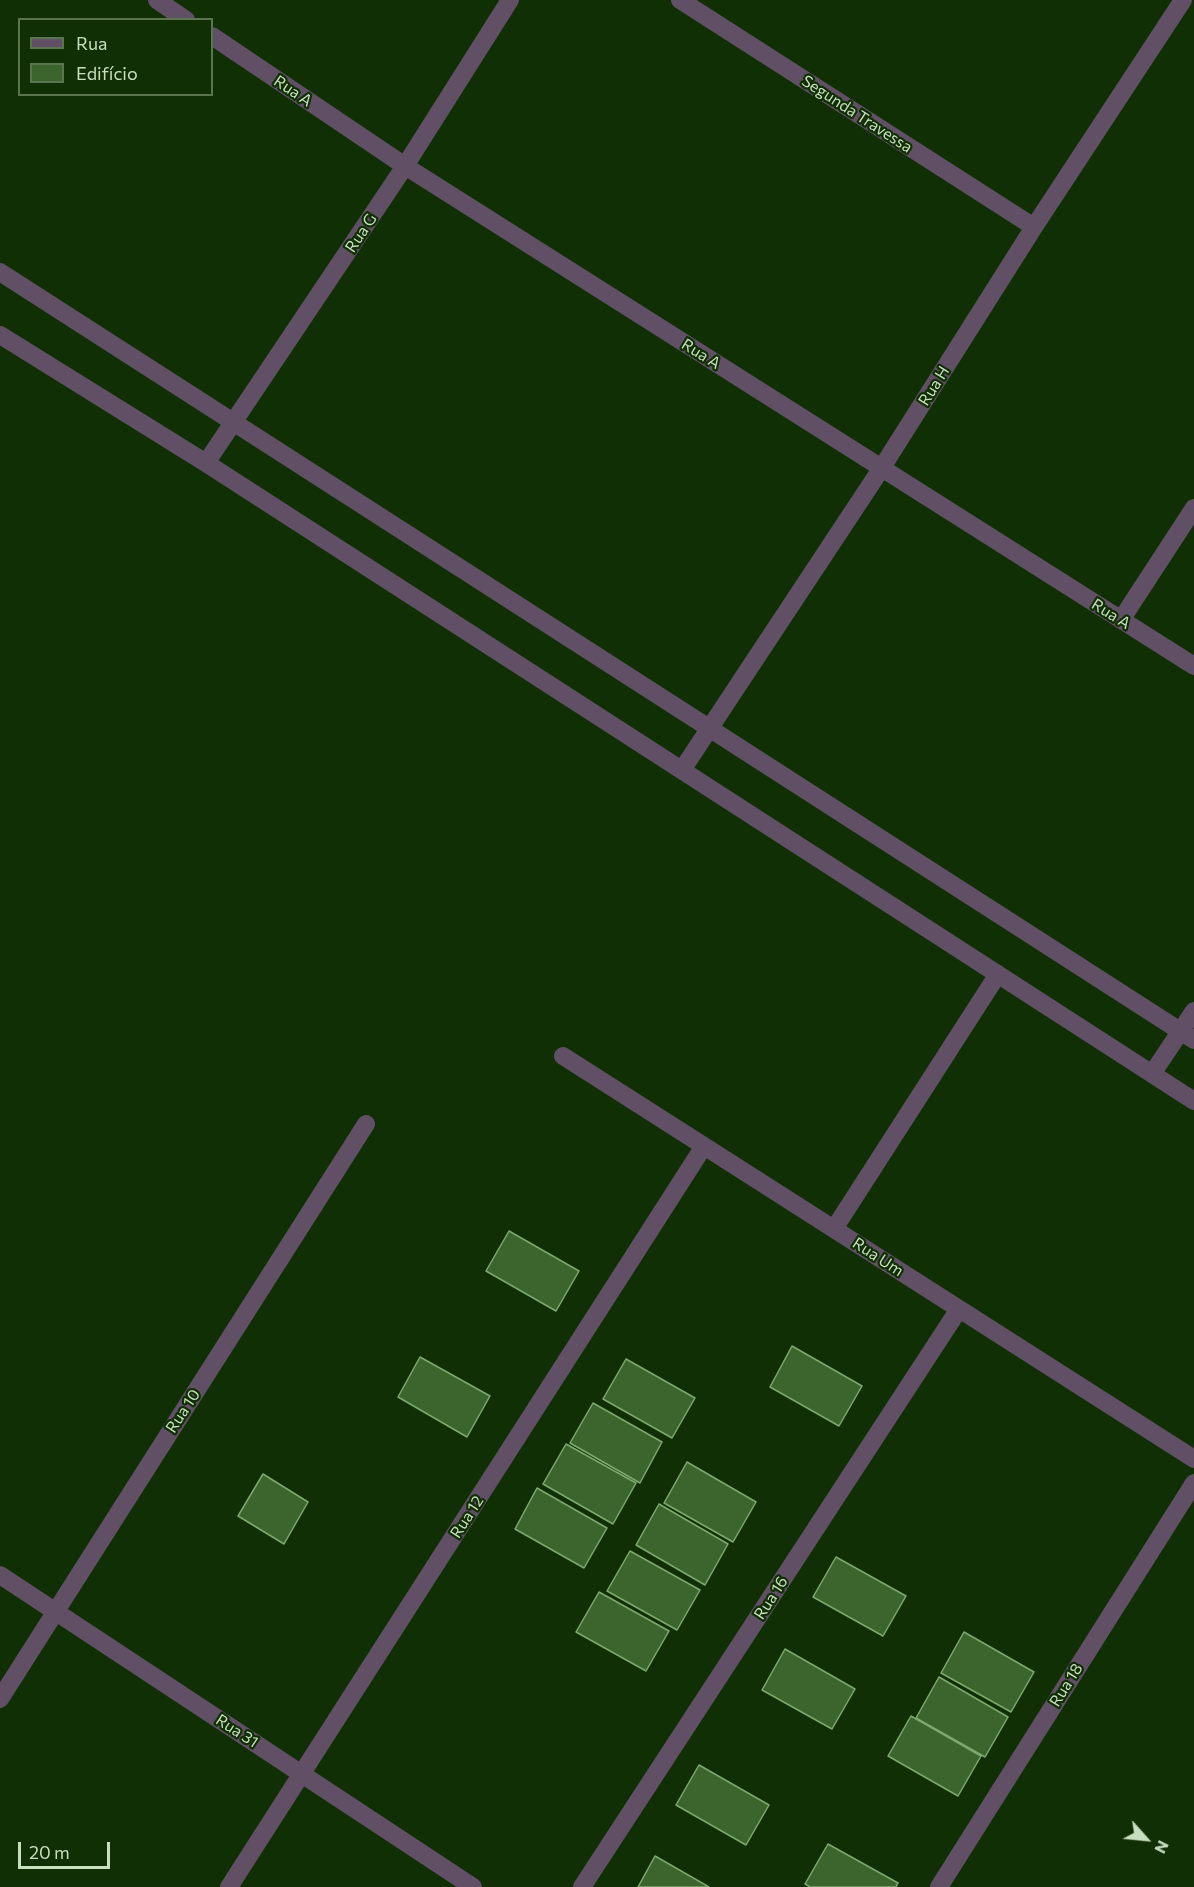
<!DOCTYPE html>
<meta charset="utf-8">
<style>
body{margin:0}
#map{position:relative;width:1194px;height:1887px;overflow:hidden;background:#112f04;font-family:Commissioner,sans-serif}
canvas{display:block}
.legend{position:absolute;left:18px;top:18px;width:195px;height:78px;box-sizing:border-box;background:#112f04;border:2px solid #5a754f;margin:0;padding:8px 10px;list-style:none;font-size:18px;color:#c7debf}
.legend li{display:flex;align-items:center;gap:12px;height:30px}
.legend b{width:30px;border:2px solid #5a754f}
.north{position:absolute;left:1116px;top:1809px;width:60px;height:60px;-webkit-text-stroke:4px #112f04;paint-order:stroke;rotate:117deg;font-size:16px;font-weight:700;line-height:24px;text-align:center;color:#c7debf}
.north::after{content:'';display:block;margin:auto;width:21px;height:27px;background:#c7debf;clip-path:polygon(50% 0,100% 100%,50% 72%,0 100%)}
.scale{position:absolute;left:18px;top:1842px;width:92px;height:27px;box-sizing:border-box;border:3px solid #c7debf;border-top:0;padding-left:8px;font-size:18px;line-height:21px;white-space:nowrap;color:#c7debf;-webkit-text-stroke:4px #112f04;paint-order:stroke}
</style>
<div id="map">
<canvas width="1194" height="1887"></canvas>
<ul class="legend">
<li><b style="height:8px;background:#604f65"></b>Rua</li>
<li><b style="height:16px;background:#3c652d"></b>Edifício</li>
</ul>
<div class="north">N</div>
<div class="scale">20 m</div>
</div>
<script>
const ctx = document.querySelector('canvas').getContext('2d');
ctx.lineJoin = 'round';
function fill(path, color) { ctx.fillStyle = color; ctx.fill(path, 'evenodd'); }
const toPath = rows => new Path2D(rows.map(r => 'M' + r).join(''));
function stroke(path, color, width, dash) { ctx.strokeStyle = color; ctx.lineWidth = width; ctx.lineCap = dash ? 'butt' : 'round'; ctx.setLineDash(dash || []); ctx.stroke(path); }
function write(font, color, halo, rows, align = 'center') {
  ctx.font = font + ' Commissioner,sans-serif'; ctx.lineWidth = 4.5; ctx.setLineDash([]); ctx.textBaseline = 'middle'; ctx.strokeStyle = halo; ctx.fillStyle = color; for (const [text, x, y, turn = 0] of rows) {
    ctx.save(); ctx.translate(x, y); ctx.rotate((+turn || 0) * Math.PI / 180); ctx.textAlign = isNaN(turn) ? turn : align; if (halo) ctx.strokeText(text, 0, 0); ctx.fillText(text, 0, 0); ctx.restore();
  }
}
const building = toPath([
 [509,1231,579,1271,556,1311,486,1271,509,1231],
 [792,1346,862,1386,839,1426,770,1387,792,1346],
 [420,1357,490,1396,467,1437,398,1397,420,1357],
 [626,1359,695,1398,672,1438,603,1399,626,1359],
 [593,1403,662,1442,640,1483,570,1443,593,1403],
 [566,1444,636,1483,613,1524,543,1484,566,1444],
 [687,1462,756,1502,733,1542,664,1503,687,1462],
 [263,1474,308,1502,284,1544,238,1516,263,1474],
 [537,1488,607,1528,584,1568,515,1529,537,1488],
 [659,1504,728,1544,705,1585,636,1545,659,1504],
 [630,1551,700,1590,677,1630,607,1591,630,1551],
 [836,1557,906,1596,883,1636,813,1597,836,1557],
 [599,1592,669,1631,646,1671,576,1632,599,1592],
 [964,1632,1034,1672,1011,1712,941,1673,964,1632],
 [785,1649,855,1689,832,1729,762,1690,785,1649],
 [939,1677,1008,1717,985,1757,916,1718,939,1677],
 [911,1716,981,1756,958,1796,888,1756,911,1716],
 [699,1765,769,1805,746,1845,676,1805,699,1765],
 [828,1844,898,1883,896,1887,810,1887,805,1884,828,1844],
 [655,1856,709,1887,638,1887,655,1856]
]);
fill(building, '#3c652d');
stroke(building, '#7da96e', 1.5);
stroke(toPath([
 [157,0,186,20],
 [680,0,1034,227],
 [212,36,405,166,1194,666],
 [0,272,1194,1040],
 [0,335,206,463,1194,1101],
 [206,463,405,166,510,0],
 [1121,620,1194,508],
 [682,770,881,469,1034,227,1183,0],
 [563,1056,1194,1459],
 [1152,1074,1194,1011],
 [834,1229,998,974],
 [0,1575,473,1887],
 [0,1699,366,1124],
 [229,1887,704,1146],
 [582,1887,959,1309],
 [939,1887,1194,1483]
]), '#604f65', 18);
write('16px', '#c7debf', '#112f04', [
 ["Rua A",293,91,34],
 ["Segunda Travessa",857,114,33],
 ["Rua G",361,233,-56],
 ["Rua A",701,354,32],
 ["Rua H",934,386,-58],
 ["Rua A",1111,614,32],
 ["Rua Um",878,1257,33],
 ["Rua 10",183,1411,-57],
 ["Rua 12",467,1517,-57],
 ["Rua 16",771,1598,-57],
 ["Rua 18",1066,1685,-58],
 ["Rua 31",237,1731,33]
]);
</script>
